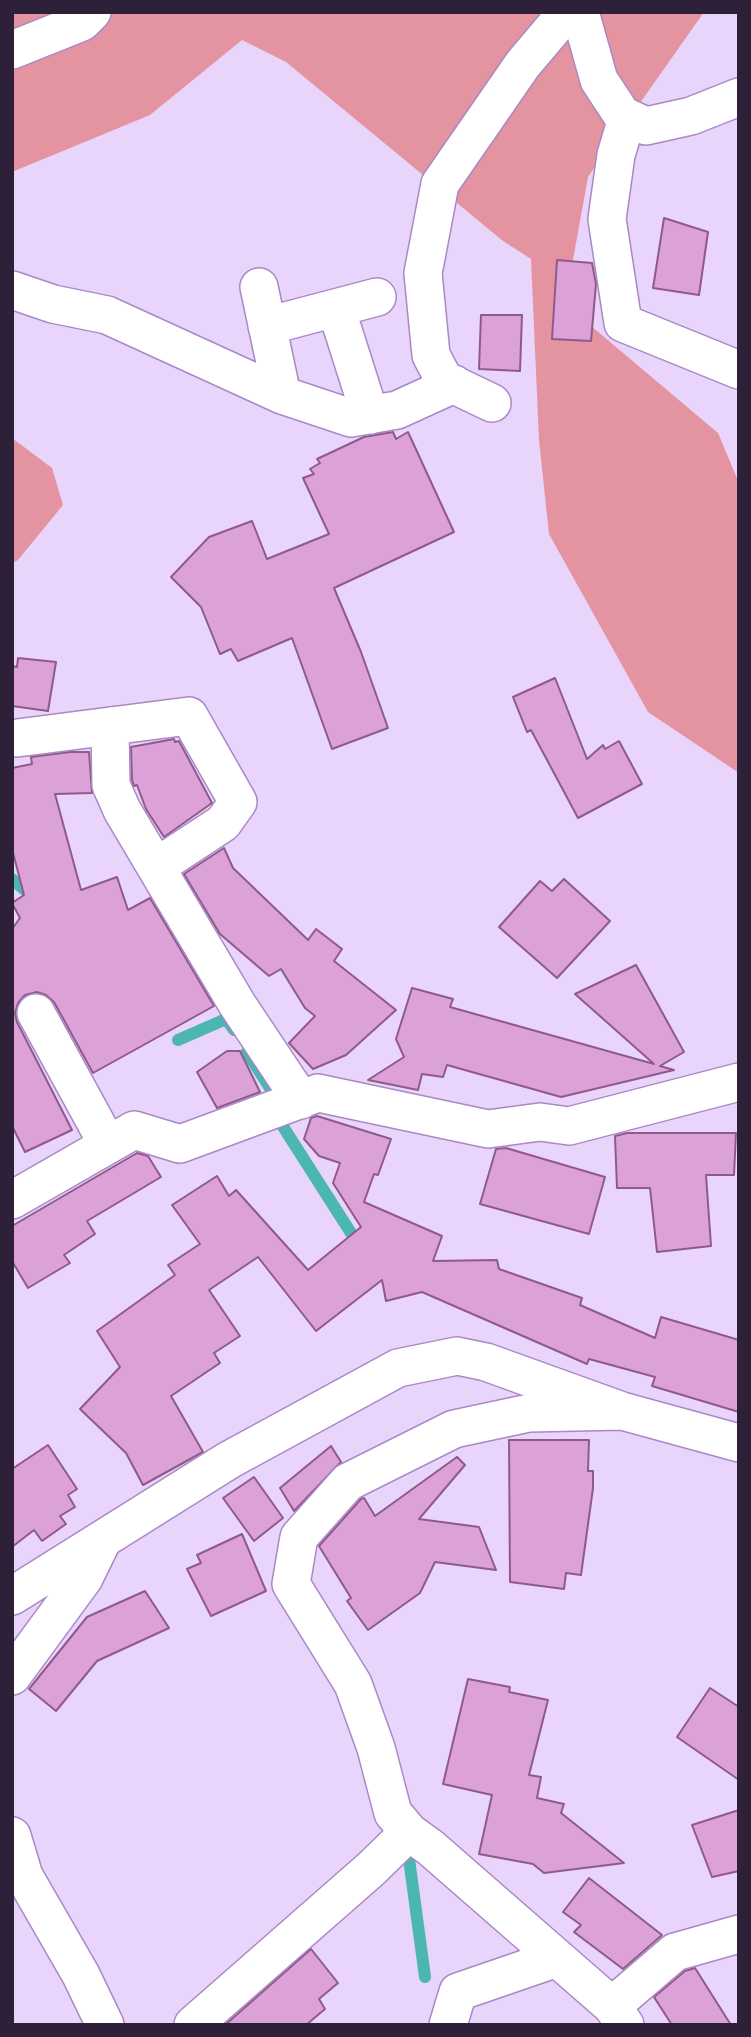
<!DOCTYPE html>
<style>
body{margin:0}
#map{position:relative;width:751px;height:2037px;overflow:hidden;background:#e9d4fb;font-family:Lora,serif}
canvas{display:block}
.frame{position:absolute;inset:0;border:14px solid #2e2039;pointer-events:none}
</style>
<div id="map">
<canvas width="751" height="2037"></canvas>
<div class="frame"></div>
</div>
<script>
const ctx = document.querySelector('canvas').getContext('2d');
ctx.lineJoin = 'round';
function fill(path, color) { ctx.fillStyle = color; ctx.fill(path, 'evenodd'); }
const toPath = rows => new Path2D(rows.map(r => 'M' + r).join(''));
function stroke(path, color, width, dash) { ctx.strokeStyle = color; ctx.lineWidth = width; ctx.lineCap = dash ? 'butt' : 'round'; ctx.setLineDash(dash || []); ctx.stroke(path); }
fill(toPath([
 [12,12,704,12,588,177,565,304,718,433,739,483,739,773,648,712,549,534,539,440,531,259,503,241,286,62,242,40,150,115,12,172],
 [12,438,52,468,63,505,18,560,12,563]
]), '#e494a0');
stroke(toPath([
 [12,879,33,897],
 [178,1040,226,1019,234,1030],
 [247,1052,270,1088],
 [282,1125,358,1244],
 [409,1859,425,1977]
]), '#4cb6b0', 12);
const building = toPath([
 [664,218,708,232,699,295,653,288,664,218],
 [557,260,592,263,596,284,591,341,552,339,557,260],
 [481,315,522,315,520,371,479,369,481,315],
 [393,432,396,439,408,432,454,532,334,588,361,652,388,728,332,749,292,638,238,661,231,649,220,654,201,607,171,577,209,537,252,521,267,559,329,534,303,478,314,474,310,469,320,463,317,459,364,437,393,432],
 [18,658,56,662,48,711,12,706,12,666,17,667,18,658],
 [555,678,587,759,603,745,605,749,619,741,642,784,578,818,531,730,527,732,513,697,555,678],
 [174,739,175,742,179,741,212,803,164,837,146,809,137,785,134,786,132,780,131,747,174,739],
 [70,752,89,752,92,793,55,794,81,890,117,877,128,910,150,898,214,1006,93,1073,54,1002,46,995,37,992,25,995,18,1003,15,1013,17,1022,72,1130,25,1152,12,1126,12,929,20,918,12,903,24,895,12,849,12,768,32,764,31,757,70,752],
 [224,848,233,868,308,940,316,929,342,949,334,961,396,1010,346,1055,313,1069,289,1043,315,1016,305,1008,281,969,269,976,220,934,184,874,224,848],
 [564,879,610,921,557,978,499,927,540,881,552,891,564,879],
 [636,965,684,1052,660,1066,674,1070,561,1097,447,1065,443,1077,422,1074,418,1090,368,1080,404,1057,396,1039,412,988,453,999,450,1007,654,1064,575,994,636,965],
 [227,1051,240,1051,260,1092,217,1108,197,1072,227,1051],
 [317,1116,391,1139,378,1175,374,1174,364,1202,442,1236,433,1261,497,1260,499,1269,582,1298,580,1305,655,1338,661,1317,739,1340,739,1412,652,1386,655,1377,589,1359,587,1364,422,1292,386,1301,382,1280,316,1331,258,1257,209,1290,240,1336,214,1353,220,1363,171,1396,203,1452,143,1485,126,1453,80,1409,120,1367,97,1331,175,1275,168,1265,200,1244,172,1205,217,1176,229,1196,236,1190,308,1270,361,1227,333,1183,340,1163,319,1156,304,1139,311,1118,317,1116],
 [627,1133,736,1133,734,1175,706,1175,711,1246,657,1252,650,1188,617,1188,615,1136,627,1133],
 [506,1148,605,1177,589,1234,480,1204,496,1149,506,1148],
 [137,1153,148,1156,161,1177,87,1221,95,1234,64,1255,70,1263,28,1288,12,1261,12,1226,137,1153],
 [509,1440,589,1440,588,1471,593,1471,593,1488,581,1575,566,1573,564,1589,510,1582,509,1440],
 [48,1445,77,1489,68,1495,75,1507,60,1516,66,1524,42,1541,34,1530,12,1547,12,1469,48,1445],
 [331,1446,341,1462,294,1511,280,1488,331,1446],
 [457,1457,465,1465,419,1519,479,1527,496,1570,435,1562,420,1593,368,1630,347,1601,351,1598,319,1546,361,1499,364,1498,375,1516,457,1457],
 [254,1477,283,1518,254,1541,223,1498,254,1477],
 [242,1534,266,1591,211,1616,187,1569,201,1563,197,1555,242,1534],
 [145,1591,169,1628,97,1661,56,1711,29,1689,87,1617,145,1591],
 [468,1679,510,1687,509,1692,548,1700,529,1775,541,1777,537,1798,564,1804,561,1813,624,1863,544,1873,533,1864,479,1854,492,1795,443,1784,468,1679],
 [710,1688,739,1707,739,1780,677,1737,710,1688],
 [739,1810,739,1871,712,1877,692,1825,739,1810],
 [589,1878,662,1935,623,1969,574,1932,581,1925,563,1912,589,1878],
 [311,1949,338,1983,319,1999,325,2009,306,2025,225,2025,311,1949],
 [695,1968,731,2025,672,2025,654,1997,685,1971,695,1968]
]);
fill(building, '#dca2d7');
stroke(building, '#8f5a8b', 2);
const street = toPath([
 [580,12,599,80,622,115,646,126,691,116,739,97],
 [12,50,82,22,92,12],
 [627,118,616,155,607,219,623,323,739,370],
 [259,287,282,395],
 [12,290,53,304,107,315,282,395,351,418,397,410,454,384],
 [336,308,370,415],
 [267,326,377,297],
 [492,403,444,380,431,355,423,273,440,184,523,64,567,12],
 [110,726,111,785,122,810,237,1004,301,1100],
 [17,738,189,716,238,802,223,823,156,867],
 [36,1013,108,1145],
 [12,1200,134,1130,180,1144,318,1093,488,1129,540,1122,569,1126,739,1082],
 [622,1411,529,1413,454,1429,348,1482,299,1537,291,1584,353,1684,376,1748,393,1813,409,1832,431,1848,612,2006,625,2025],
 [12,1596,229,1460,398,1368,457,1356,486,1362,622,1411,739,1443],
 [12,1676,84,1578,102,1541],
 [12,1836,24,1876,81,1975,105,2025],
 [612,2006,675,1952,739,1934],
 [193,2025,371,1869,409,1832],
 [448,2025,458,1992,557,1958]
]);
stroke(street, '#aa88c6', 40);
stroke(street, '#fff', 37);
</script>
